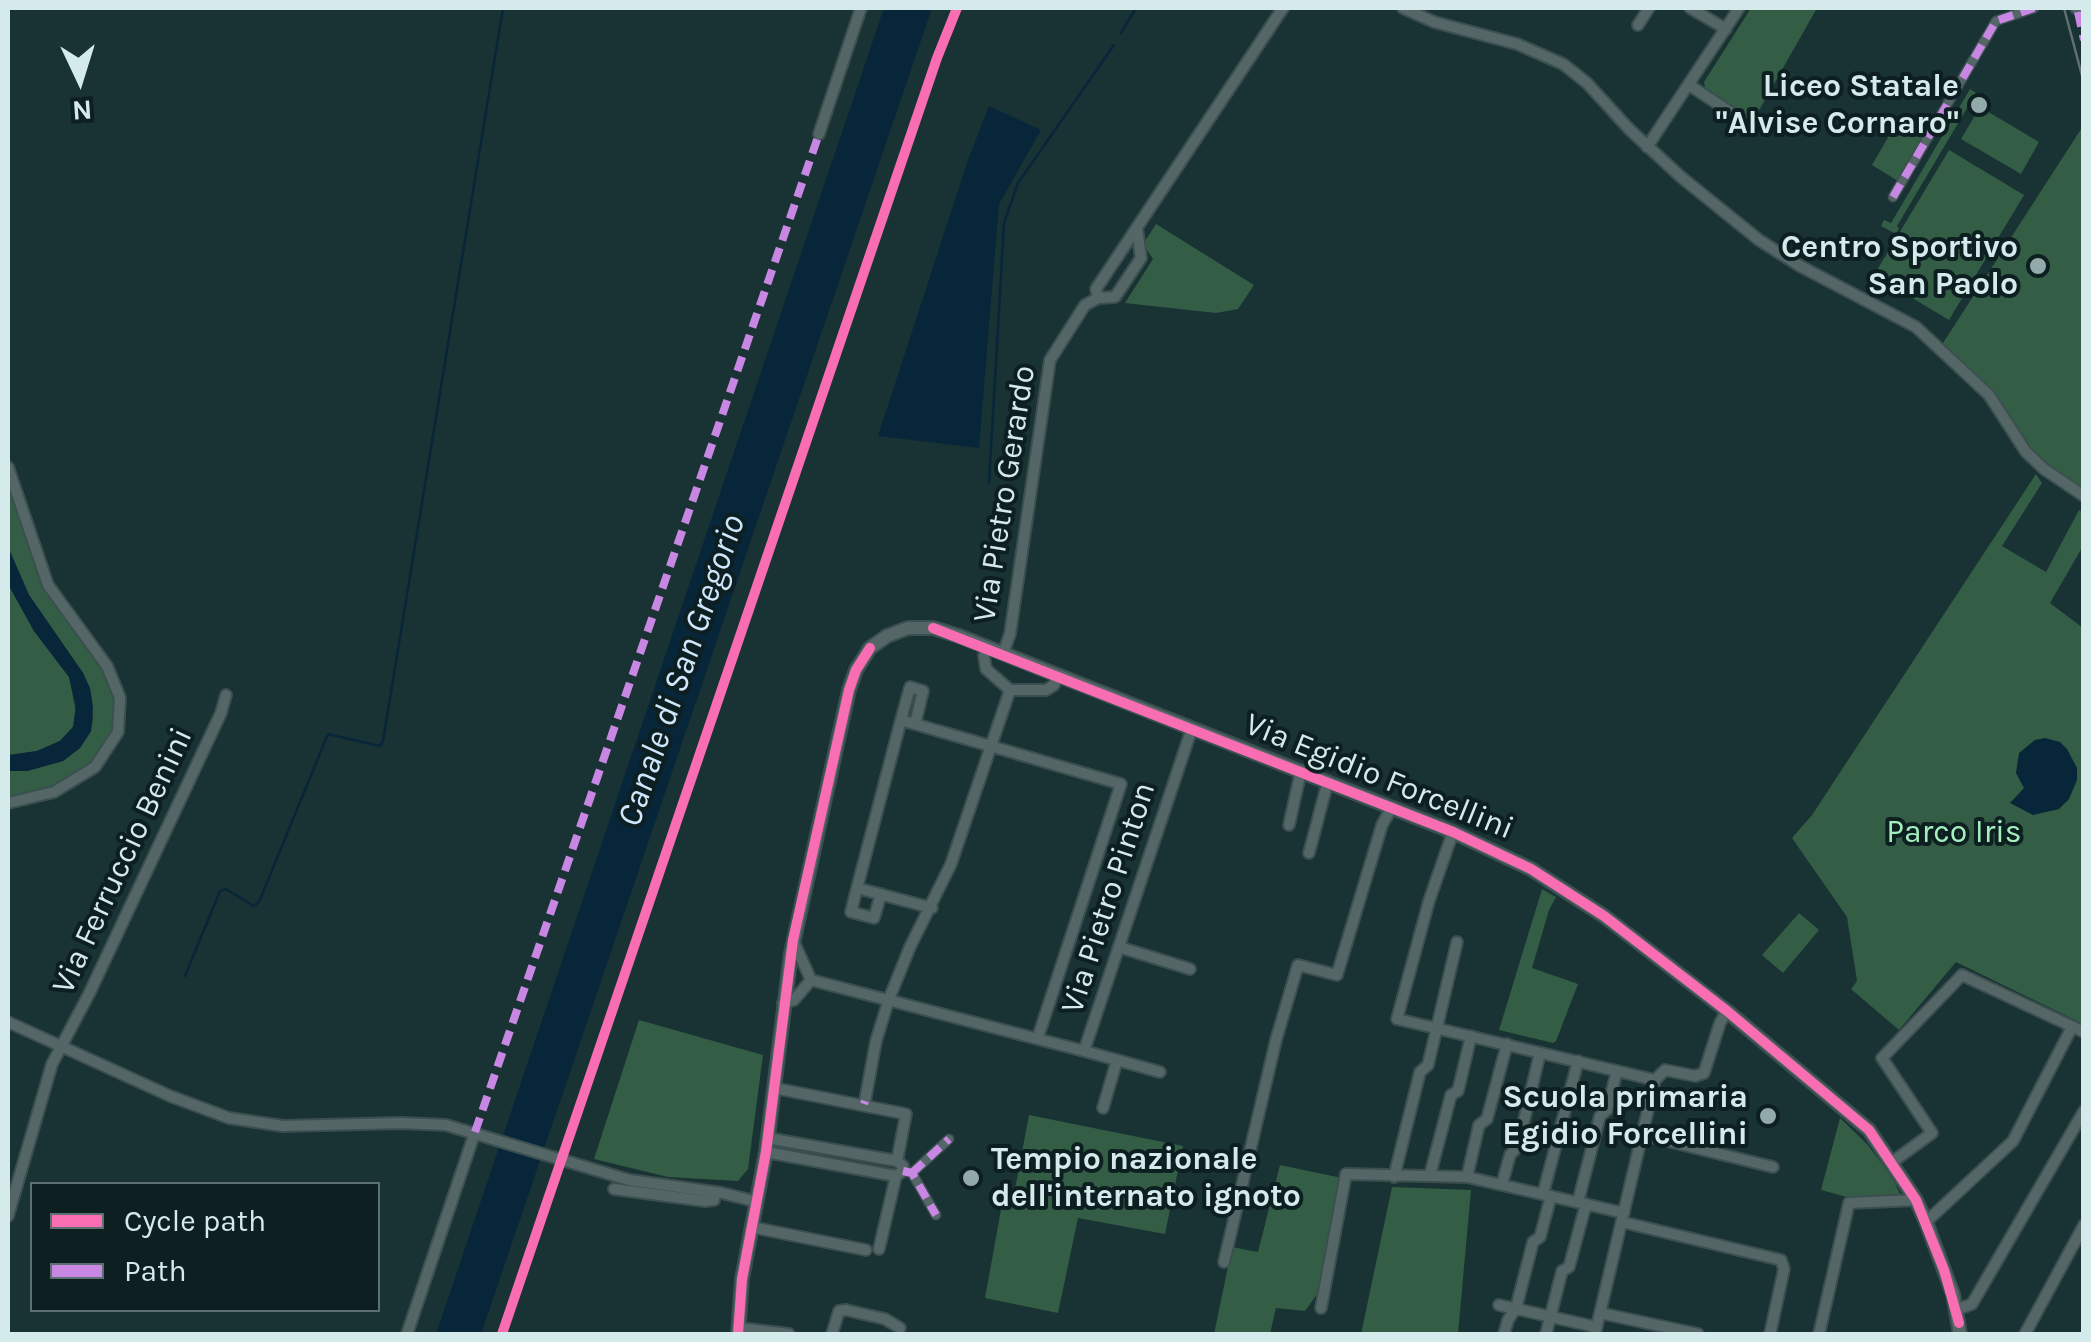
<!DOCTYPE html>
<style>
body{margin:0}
#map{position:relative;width:2091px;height:1342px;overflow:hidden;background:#193233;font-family:Karla,sans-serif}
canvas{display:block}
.frame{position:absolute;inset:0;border:10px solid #d4eaeb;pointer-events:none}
.legend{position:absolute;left:30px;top:1182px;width:350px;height:130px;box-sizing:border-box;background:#0d1f20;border:2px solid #5d7071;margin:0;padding:12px 18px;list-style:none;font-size:30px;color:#d4eaeb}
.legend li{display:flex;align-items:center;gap:20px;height:50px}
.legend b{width:50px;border:2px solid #5d7071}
.north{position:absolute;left:30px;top:30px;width:100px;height:100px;-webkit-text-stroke:8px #0d1f20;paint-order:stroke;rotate:176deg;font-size:28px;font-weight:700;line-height:40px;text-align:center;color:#d4eaeb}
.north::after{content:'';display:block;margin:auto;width:35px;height:45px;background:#d4eaeb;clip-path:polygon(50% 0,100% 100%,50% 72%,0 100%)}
</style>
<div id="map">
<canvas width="2091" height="1342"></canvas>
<div class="frame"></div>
<ul class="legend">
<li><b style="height:12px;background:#f96db3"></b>Cycle path</li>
<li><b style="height:12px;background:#c787e3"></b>Path</li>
</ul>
<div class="north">N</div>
</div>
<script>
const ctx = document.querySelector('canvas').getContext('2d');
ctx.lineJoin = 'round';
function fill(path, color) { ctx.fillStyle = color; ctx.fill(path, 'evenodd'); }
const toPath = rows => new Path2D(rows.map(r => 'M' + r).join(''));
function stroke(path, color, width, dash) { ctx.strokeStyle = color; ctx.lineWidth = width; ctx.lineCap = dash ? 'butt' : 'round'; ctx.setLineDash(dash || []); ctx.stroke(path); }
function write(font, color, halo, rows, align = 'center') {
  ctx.font = font + ' Karla,sans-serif'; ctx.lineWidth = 8; ctx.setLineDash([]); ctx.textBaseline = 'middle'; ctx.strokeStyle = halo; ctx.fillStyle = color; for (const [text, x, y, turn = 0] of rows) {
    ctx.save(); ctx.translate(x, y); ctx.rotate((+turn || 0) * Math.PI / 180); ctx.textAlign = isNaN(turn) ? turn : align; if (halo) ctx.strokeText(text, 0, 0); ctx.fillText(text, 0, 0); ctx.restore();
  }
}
fill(toPath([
 [1751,8,1817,8,1753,121,1705,89,1704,82],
 [1970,89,1976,93,1897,226,1899,228,1896,234,1881,226,1884,220,1891,223],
 [1980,107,2039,142,2021,174,1961,139],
 [1897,122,1923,137,1898,181,1872,165],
 [2083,126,2083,491,2028,448,1975,375,1943,343],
 [1949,150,2024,195,1949,320,1874,275],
 [1156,224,1254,285,1238,309,1216,313,1125,303,1153,259,1143,244],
 [2036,474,2042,483,2002,546,2046,572,2079,510,2083,513,2083,546,2050,603,2083,628,2083,1024,1956,962,1899,1030,1851,989,1857,981,1847,917,1792,838,1812,815],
 [8,476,47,587,106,667,118,699,116,731,94,766,54,791,8,802,8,771,27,771,63,761,80,748,91,731,93,718,91,693,83,673,29,595,8,547],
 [8,584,34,631,69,677,77,717,73,727,60,741,37,751,13,755,8,755],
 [1542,889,1556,897,1549,910,1532,968,1578,984,1556,1041,1553,1043,1499,1030],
 [1799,913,1819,930,1783,973,1762,955],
 [639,1020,763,1055,748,1169,738,1181,668,1177,594,1159],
 [1029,1115,1183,1146,1165,1234,1078,1218,1058,1313,985,1298,1002,1204,1012,1205],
 [1840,1118,1867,1144,1892,1177,1900,1194,1847,1197,1821,1190],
 [1280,1165,1342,1178,1318,1293,1305,1311,1276,1308,1270,1334,1214,1334,1232,1247,1258,1252],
 [1392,1187,1471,1190,1458,1334,1361,1334]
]), '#335d45');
fill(toPath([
 [884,8,932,8,481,1334,436,1334],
 [989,106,1041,130,999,204,979,448,878,436,968,160],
 [8,547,29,595,83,673,90,688,93,707,91,731,80,748,63,761,27,771,8,771,8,755,37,751,60,741,73,727,76,705,69,677,34,631,8,584],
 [2045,738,2060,742,2067,749,2077,768,2077,780,2069,799,2059,809,2033,815,2010,803,2024,788,2016,773,2019,753,2035,740]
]), '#07263a');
stroke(toPath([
 [1121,33,1136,8],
 [989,483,1004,223,1018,183,1114,45],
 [185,976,220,891,226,889,254,906,259,902,328,734,380,746,383,741,503,8]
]), '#07263a', 2.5);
const pedestrian = toPath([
 [1893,197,1996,21,2034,8],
 [903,1171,912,1173,936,1215],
 [912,1173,949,1139]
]);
const minor = toPath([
 [1403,8,1434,22,1517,44,1563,64,1587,83,1629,129,1681,177,1759,240,1800,266,1916,327,1989,395,2026,452,2044,469,2084,496],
 [1690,8,1726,29],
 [2076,8,2084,12],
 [1638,25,1649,8],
 [1689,85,1750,125],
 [819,134,861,8],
 [1647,147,1739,8],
 [1098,298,1096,289,1283,8],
 [8,467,48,585,107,666,120,698,118,732,95,767,54,792,8,803],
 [987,647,984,656,986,669,1010,690,1046,690,1054,685,1058,676],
 [1003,654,1010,634,1050,360,1085,305,1098,298,1115,297,1141,258,1137,228],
 [901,720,910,687,923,691,915,724],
 [1289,825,1301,771],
 [1453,832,1429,901,1397,1019,1655,1080],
 [1309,853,1328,781],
 [857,888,851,912,874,918,881,894],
 [932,908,857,888,901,720,1121,784,1038,1037],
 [1119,947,1190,969],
 [811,980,1084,1051],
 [783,1003,794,1000,811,980,793,940],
 [8,1022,170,1096,229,1118,283,1126,402,1123,446,1125,629,1180,722,1193,754,1201],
 [1117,1060,1160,1072],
 [774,1088,906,1114,897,1161],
 [865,1101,876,1041,889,999,910,947,951,864,1010,690],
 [1103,1108,1117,1060,1084,1051,1192,728],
 [1643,1135,1773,1167],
 [766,1152,896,1176,903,1171,903,1166,897,1161,767,1138],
 [1891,1163,1932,1133,1882,1058,1962,975,2084,1032],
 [1430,1175,1451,1095,1458,1091,1471,1036],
 [1394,1177,1420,1072,1428,1065,1457,942],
 [1467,1177,1479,1125,1487,1119,1507,1044],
 [1502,1184,1510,1155,1518,1146,1540,1053],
 [614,1189,705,1201,714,1200,715,1192],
 [1543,1194,1578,1061],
 [1578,1202,1600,1116,1607,1110,1617,1071],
 [8,1216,52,1064,89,994,221,713,226,695],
 [1622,1222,1781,1260,1784,1269,1770,1334],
 [1926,1222,2013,1141,2072,1027],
 [751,1227,866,1250],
 [879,1249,896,1176],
 [1224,1262,1276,1040,1298,965,1337,975,1382,825,1392,807],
 [1499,1305,1596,1327],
 [1321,1308,1346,1174,1467,1177,1624,1213],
 [1956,1310,1972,1304,2084,1111],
 [1600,1313,1698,1334],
 [739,1328,789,1334],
 [407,1334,475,1132],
 [832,1334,839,1311,846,1310,885,1319,900,1328],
 [1504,1334,1508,1320,1516,1308,1533,1242,1540,1237,1551,1196],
 [1546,1334,1562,1271,1569,1267,1586,1204],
 [1595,1334,1655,1080,1665,1070,1695,1076,1704,1073,1720,1023,1727,1011],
 [1819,1334,1849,1203,1916,1200],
 [2025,1334,2084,1225]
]);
const tertiary = toPath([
 [738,1334,742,1279,766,1152,791,953,849,690,856,670,870,648,887,636,908,628,933,628,959,636,1453,832,1531,869,1604,916,1727,1011,1869,1130,1916,1200,1926,1222,1953,1294,1960,1334]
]);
stroke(pedestrian, '#3c4f50', 11);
stroke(minor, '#3c4f50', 14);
stroke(tertiary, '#3c4f50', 16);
stroke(pedestrian, '#566', 8);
stroke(minor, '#566', 10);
stroke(tertiary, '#566', 12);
stroke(toPath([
 [2064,8,2084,83]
]), '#606f70', 2.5);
stroke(toPath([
 [2078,12,2084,40],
 [1893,197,1996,21,2034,8],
 [864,1104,865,1101],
 [475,1132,819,134],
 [903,1171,912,1173,936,1215],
 [912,1173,949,1139]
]), '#c787e3', 8, [15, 8]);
stroke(toPath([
 [933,628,1453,832,1531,869,1604,916,1727,1011,1869,1130,1916,1200,1944,1270,1959,1323],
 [502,1334,937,58,957,8],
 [738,1334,742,1279,766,1152,793,940,849,690,856,670,870,648]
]), '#f96db3', 10);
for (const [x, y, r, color] of [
 [1979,105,10,"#93aaab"],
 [2038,266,10,"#93aaab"],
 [1768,1116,10,"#93aaab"],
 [971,1178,10,"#93aaab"]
]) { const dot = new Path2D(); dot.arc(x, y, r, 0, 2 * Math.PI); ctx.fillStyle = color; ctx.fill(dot); stroke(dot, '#0d1f20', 4); }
write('bold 32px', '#d4eaeb', '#0d1f20', [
 ["Liceo Statale",1959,87],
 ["\"Alvise Cornaro\"",1959,124],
 ["Centro Sportivo",2018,248],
 ["San Paolo",2018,285],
 ["Scuola primaria",1748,1098],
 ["Egidio Forcellini",1748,1135],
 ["Tempio nazionale",991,1160,"left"],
 ["dell'internato ignoto",991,1197,"left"]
], 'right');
write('32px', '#d4eaeb', '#0d1f20', [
 ["Via Pietro Gerardo",1005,494,-81],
 ["Via Egidio Forcellini",1379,777,22],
 ["Via Ferruccio Benini",123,861,-65],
 ["Via Pietro Pinton",1109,898,-72]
]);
write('32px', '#a5efbf', '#0d1f20', [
 ["Parco Iris",1954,833]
]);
write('italic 35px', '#cee7fd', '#0d1f20', [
 ["Canale di San Gregorio",682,671,-71]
]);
</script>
